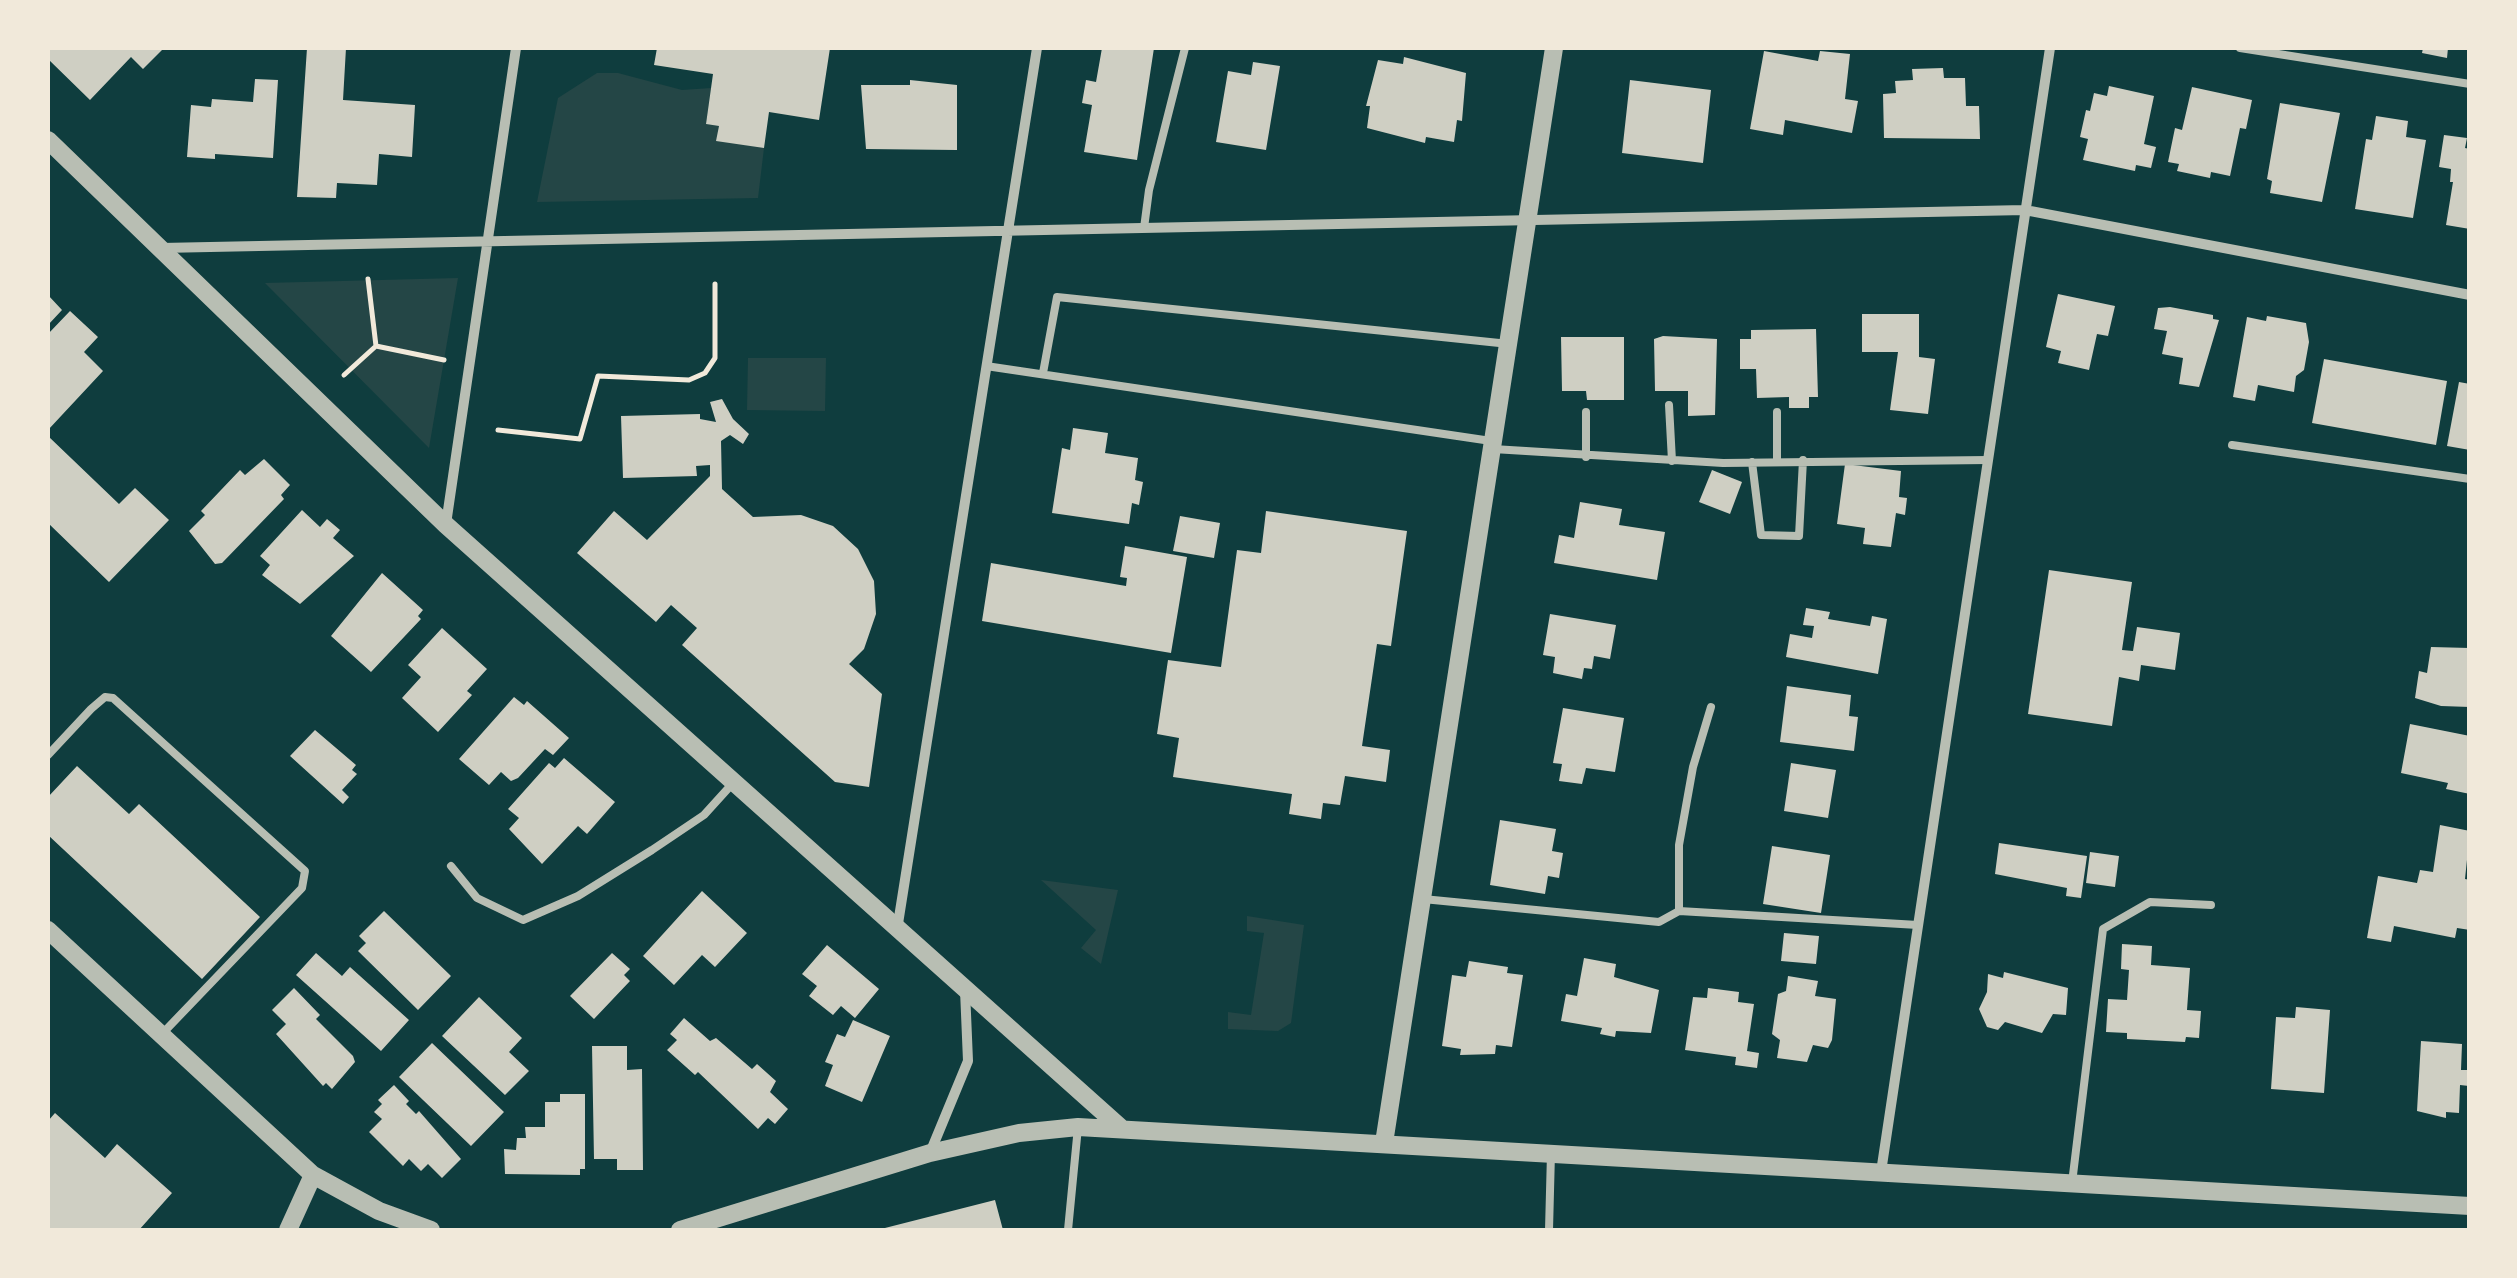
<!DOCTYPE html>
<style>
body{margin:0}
#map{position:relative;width:2517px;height:1278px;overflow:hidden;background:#0f3d3e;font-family:"Alegreya Sans",sans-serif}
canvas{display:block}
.frame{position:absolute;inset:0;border:50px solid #f1e9da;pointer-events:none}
</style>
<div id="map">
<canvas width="2517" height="1278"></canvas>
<div class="frame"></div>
</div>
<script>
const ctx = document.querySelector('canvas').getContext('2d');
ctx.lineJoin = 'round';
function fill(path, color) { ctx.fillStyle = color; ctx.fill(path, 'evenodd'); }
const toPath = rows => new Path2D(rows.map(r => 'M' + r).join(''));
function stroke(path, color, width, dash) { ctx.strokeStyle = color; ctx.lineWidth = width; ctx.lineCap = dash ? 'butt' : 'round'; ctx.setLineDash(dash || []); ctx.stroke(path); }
fill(toPath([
 [597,73,618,73,682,90,711,88,706,124,719,126,717,140,764,148,758,198,537,202,558,98],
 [458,278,429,448,265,283],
 [748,358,826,358,825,411,747,410],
 [1041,880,1118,890,1101,964,1081,948,1096,930],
 [1247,916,1304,925,1291,1023,1278,1031,1228,1029,1228,1012,1251,1015,1264,933,1247,931]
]), '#244646');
fill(toPath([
 [48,48,164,48,143,69,131,57,90,100,48,59],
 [307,48,346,48,343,100,415,105,412,157,379,154,377,185,337,183,336,198,297,197],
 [657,48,830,48,819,120,769,112,764,148,716,141,719,126,706,124,713,74,654,65],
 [1102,48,1154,48,1137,160,1084,152,1092,105,1082,103,1086,80,1096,82],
 [2423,48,2448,48,2447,58,2422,53],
 [1764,51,1818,61,1820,51,1850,54,1845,99,1858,101,1852,133,1785,120,1783,135,1750,129],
 [1404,57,1466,73,1462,121,1457,120,1454,142,1426,137,1425,143,1367,128,1370,106,1366,106,1378,60,1403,64],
 [1253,62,1280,66,1266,150,1216,142,1228,71,1251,75],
 [1943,68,1944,78,1965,78,1966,106,1979,106,1980,139,1884,138,1883,94,1896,93,1895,81,1913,80,1912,69],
 [255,79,278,80,273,158,215,154,215,159,187,157,191,105,211,107,212,99,253,102],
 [910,80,957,85,957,150,866,149,861,85,910,85],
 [1630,80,1711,90,1703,163,1622,153],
 [2109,86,2154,96,2144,144,2156,147,2151,168,2136,165,2135,171,2083,160,2088,139,2080,137,2086,110,2090,111,2094,93,2107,96],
 [2192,87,2252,100,2246,129,2240,128,2230,176,2211,172,2210,178,2177,171,2179,164,2168,162,2175,128,2182,130],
 [2280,103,2340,113,2322,202,2270,193,2272,181,2267,179],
 [2376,116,2408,121,2406,137,2426,140,2413,218,2355,209,2366,139,2372,140],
 [2444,135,2467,138,2465,148,2470,149,2470,229,2446,225,2453,182,2450,182,2451,169,2439,167],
 [2058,294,2115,306,2108,336,2097,334,2089,370,2058,363,2061,351,2046,347],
 [48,295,62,310,48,325],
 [2170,307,2213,315,2213,319,2219,320,2199,387,2179,384,2183,358,2162,354,2167,331,2154,329,2158,308],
 [70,311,98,337,84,352,103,371,48,430,48,334],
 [1862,314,1919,314,1919,357,1935,359,1928,414,1890,410,1898,352,1862,352],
 [2267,316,2306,323,2309,342,2304,370,2296,376,2294,392,2258,385,2255,401,2233,397,2247,317,2266,321],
 [1816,329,1818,397,1809,397,1809,408,1789,408,1789,397,1757,398,1756,369,1740,369,1740,339,1751,339,1751,330],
 [1663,336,1717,339,1715,415,1688,416,1688,391,1655,391,1654,339],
 [1561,337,1624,337,1624,400,1587,400,1586,391,1562,391],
 [2324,359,2447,381,2436,445,2312,423],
 [2459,382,2470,384,2470,450,2447,446],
 [722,399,733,419,749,434,743,444,730,435,721,441,722,489,753,517,801,515,833,526,858,549,874,581,876,614,864,649,849,664,882,694,869,787,835,782,682,645,697,628,671,605,656,622,577,553,614,511,647,540,710,476,710,465,696,466,697,476,623,478,621,416,700,414,700,419,716,422,710,402],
 [1073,428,1108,433,1105,453,1138,458,1135,480,1143,482,1139,505,1132,503,1129,524,1052,513,1062,448,1070,450],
 [48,436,119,504,135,488,169,520,109,582,48,523],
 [264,459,290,485,281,495,284,499,222,563,215,564,189,531,205,515,201,511,240,470,245,475],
 [1845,464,1901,471,1899,497,1907,498,1905,515,1896,513,1891,547,1863,544,1865,528,1837,524],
 [1712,470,1742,482,1730,514,1699,502],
 [1580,502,1622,509,1619,525,1665,532,1657,580,1554,563,1559,535,1574,538],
 [302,510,320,527,327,519,340,530,333,538,354,556,300,604,262,575,270,565,260,556],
 [1266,511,1407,531,1391,646,1377,644,1362,746,1390,750,1386,782,1345,776,1340,805,1323,803,1321,819,1289,814,1292,794,1173,777,1179,738,1157,734,1168,660,1221,667,1237,550,1261,553],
 [1180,516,1220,523,1214,558,1173,551],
 [1125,546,1187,557,1171,653,982,621,991,563,1126,586,1127,578,1120,577],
 [2049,570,2132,582,2122,650,2133,651,2137,627,2180,633,2175,670,2141,665,2139,681,2119,677,2112,726,2028,714],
 [382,573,423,610,418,616,421,619,371,672,331,636],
 [1806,608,1830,612,1828,619,1870,626,1872,616,1887,619,1878,674,1786,657,1790,634,1812,638,1814,626,1803,625],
 [1550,614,1616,625,1610,659,1594,656,1592,669,1584,668,1582,679,1553,673,1555,657,1543,655],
 [442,628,487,669,467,691,472,695,438,732,402,698,421,677,408,665],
 [2431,647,2470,648,2470,707,2441,706,2415,698,2419,671,2427,673],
 [1787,686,1851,695,1849,716,1858,717,1854,751,1780,742],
 [514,697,524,705,527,701,569,738,553,755,545,749,518,778,511,781,501,772,489,785,459,759],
 [1563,708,1624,718,1615,772,1586,768,1582,784,1559,781,1562,764,1553,763],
 [2410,724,2470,736,2470,794,2446,789,2448,783,2401,773],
 [315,730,356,765,352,770,357,774,342,790,349,797,343,804,290,756],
 [564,758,615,802,587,834,578,826,542,864,509,829,519,818,508,809,549,763,555,768],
 [1791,763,1836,770,1828,818,1784,811],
 [77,766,129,814,139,804,260,917,202,979,48,835,48,797],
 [1500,820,1556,829,1552,851,1563,853,1559,878,1548,876,1545,894,1490,885],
 [2440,825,2470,831,2465,879,2470,880,2470,930,2457,928,2455,938,2394,926,2391,942,2367,938,2378,876,2417,883,2420,870,2433,872],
 [1999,843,2087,856,2081,898,2066,896,2067,888,1995,874],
 [1772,846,1830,855,1821,913,1763,904],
 [2090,852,2119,856,2115,887,2086,883],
 [702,891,747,933,715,967,702,955,674,985,643,956],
 [384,911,451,976,418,1010,358,951,366,943,359,936],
 [1784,933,1819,936,1816,964,1781,961],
 [2122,944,2152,946,2151,965,2190,968,2187,1010,2201,1011,2199,1038,2186,1037,2185,1042,2127,1039,2127,1033,2106,1032,2108,999,2127,1000,2129,970,2121,969],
 [827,945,879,989,855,1018,841,1006,833,1015,809,996,817,986,802,974],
 [316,953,342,976,350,967,409,1020,381,1051,296,975],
 [612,953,630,969,624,975,630,981,594,1019,570,996],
 [1584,958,1616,964,1614,977,1659,990,1651,1033,1616,1031,1615,1037,1600,1034,1602,1028,1561,1021,1566,994,1577,996],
 [1469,961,1508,967,1507,973,1523,975,1512,1047,1496,1045,1495,1054,1460,1055,1461,1049,1442,1046,1452,975,1466,977],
 [2004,972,2068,988,2066,1015,2053,1014,2042,1033,2005,1022,1998,1030,1987,1027,1979,1009,1987,992,1988,974,2003,978],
 [1788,976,1818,981,1815,996,1836,999,1832,1040,1828,1048,1813,1045,1807,1062,1777,1058,1780,1040,1772,1034,1778,994,1786,991],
 [294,988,320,1015,316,1019,353,1056,355,1062,332,1089,326,1083,323,1086,276,1034,286,1024,272,1010],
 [1708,988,1739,992,1738,1002,1754,1004,1747,1051,1759,1053,1757,1068,1735,1065,1736,1057,1685,1050,1693,997,1707,998],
 [479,997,522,1038,509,1052,529,1071,505,1095,442,1036],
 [2296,1007,2330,1010,2324,1093,2271,1089,2276,1017,2295,1018],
 [684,1018,710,1041,716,1038,752,1069,757,1064,776,1081,770,1092,788,1109,775,1124,768,1118,758,1129,698,1072,695,1075,667,1050,677,1040,670,1034],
 [853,1020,890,1036,862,1102,825,1086,833,1065,825,1062,837,1034,845,1037],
 [2421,1041,2462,1044,2461,1070,2469,1070,2469,1086,2460,1085,2459,1113,2446,1112,2446,1118,2417,1111],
 [432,1043,504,1112,471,1146,399,1077],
 [592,1046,627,1046,627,1070,642,1069,643,1170,617,1170,617,1159,594,1159],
 [394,1085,409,1101,406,1104,416,1114,419,1111,461,1159,442,1178,428,1164,421,1171,409,1159,403,1166,369,1132,382,1119,374,1112,382,1104,378,1100],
 [560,1094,585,1094,585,1169,580,1169,580,1175,505,1174,504,1149,516,1150,517,1138,526,1138,525,1127,545,1127,545,1102,560,1102],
 [55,1113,105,1158,117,1144,172,1193,139,1230,48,1230,48,1121],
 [995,1200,1003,1230,882,1230,881,1229]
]), '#cfcfc3');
stroke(toPath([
 [368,279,376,346],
 [344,375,376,346,444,360],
 [498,430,580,439,598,376,689,380,705,373,715,358,715,284]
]), '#f1e9da', 5);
stroke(toPath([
 [2240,48,2470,84],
 [1144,228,1149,190,1185,48],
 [986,366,1491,441],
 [1043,373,1057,297,1509,344],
 [1669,405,1672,461],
 [1586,412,1586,457],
 [1777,412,1777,462],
 [2232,445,2470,479],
 [1493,449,1723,463,1988,460],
 [1752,462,1761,535,1799,536,1803,460],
 [48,755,91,709,105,697,113,698,305,871,302,888,161,1035],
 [451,866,477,898,523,920,578,896,652,850,704,815,733,783],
 [1423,899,1659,922,1679,911,1918,925],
 [1679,911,1679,845,1693,767,1711,707],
 [2072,1183,2103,929,2150,902,2211,905],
 [1068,1230,1078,1127],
 [1549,1230,1551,1153]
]), '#b8beb3', 8);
stroke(toPath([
 [161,248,2025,210,2470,295],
 [446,524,516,48],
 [897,930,1037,48],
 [930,1153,968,1061,965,990],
 [1881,1172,2050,48]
]), '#b8beb3', 10);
stroke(toPath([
 [48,140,446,525,1121,1128],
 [48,930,313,1175,379,1211,431,1230],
 [1384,1143,1554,48],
 [288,1230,313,1175],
 [680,1230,930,1153,1019,1133,1078,1127,2470,1206]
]), '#b8beb3', 18);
</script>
